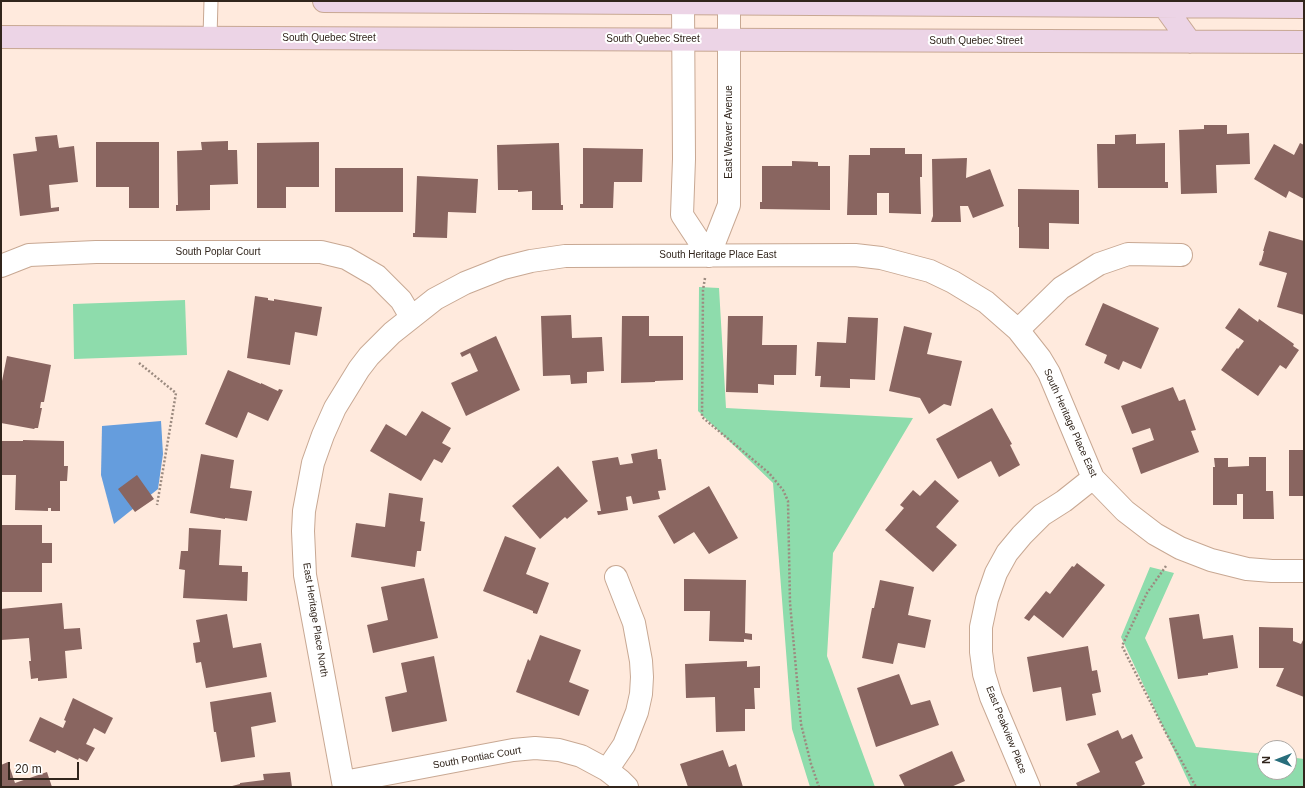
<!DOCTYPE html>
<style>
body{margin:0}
#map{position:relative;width:1305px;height:788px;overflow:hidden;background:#ffeadd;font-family:Helvetica,sans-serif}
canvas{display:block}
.frame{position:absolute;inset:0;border:2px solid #31251c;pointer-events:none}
.north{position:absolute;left:1257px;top:740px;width:40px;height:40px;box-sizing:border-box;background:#fff;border:1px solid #ada8a4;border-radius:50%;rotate:270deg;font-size:11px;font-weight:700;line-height:16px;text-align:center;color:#31251c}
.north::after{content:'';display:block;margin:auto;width:14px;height:18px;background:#286e7c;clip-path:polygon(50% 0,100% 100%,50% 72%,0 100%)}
.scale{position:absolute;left:8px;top:762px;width:71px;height:18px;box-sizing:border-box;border:2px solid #31251c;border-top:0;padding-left:5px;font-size:12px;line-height:14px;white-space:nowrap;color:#31251c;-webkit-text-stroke:3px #fff;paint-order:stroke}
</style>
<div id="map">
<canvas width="1305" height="788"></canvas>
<div class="frame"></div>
<div class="north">N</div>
<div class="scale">20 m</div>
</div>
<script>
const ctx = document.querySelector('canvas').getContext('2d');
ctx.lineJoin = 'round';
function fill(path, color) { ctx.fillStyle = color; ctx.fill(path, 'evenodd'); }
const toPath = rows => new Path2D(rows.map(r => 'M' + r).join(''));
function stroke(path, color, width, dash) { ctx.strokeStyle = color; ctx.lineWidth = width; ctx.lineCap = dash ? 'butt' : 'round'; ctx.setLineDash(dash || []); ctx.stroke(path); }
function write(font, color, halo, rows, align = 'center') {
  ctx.font = font + ' Helvetica,sans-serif'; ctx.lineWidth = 4; ctx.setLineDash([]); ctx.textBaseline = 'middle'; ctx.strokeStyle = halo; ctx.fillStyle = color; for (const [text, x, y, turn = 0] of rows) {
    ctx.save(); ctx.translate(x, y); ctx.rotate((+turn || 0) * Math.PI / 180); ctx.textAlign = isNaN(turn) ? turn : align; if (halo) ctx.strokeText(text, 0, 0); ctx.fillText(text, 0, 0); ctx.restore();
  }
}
fill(toPath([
 [699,287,719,288,726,408,913,418,833,553,827,656,875,787,810,787,792,729,773,483,698,411],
 [185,300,187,355,74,359,73,304],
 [1150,567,1174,573,1145,638,1196,747,1265,754,1265,772,1289,772,1289,757,1304,759,1304,787,1191,787,1121,637]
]), '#8edcac');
fill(toPath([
 [161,421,163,454,158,489,114,524,101,475,102,426]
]), '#659ddd');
fill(toPath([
 [1204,125,1227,125,1227,134,1249,133,1250,164,1216,165,1217,193,1181,194,1179,130,1204,129],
 [1136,134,1136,144,1165,143,1165,182,1168,182,1168,188,1098,188,1097,144,1115,144,1115,135],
 [57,135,59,148,74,146,78,182,49,185,51,208,59,207,59,211,20,216,13,154,37,151,35,137],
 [228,141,228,150,237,150,238,184,210,185,210,210,176,211,176,205,178,205,177,151,202,150,201,142],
 [96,142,159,142,159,208,129,208,129,187,96,187],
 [319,142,319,187,286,187,286,208,257,208,257,143],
 [559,143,561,205,563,205,563,210,532,210,532,191,518,192,518,190,498,190,497,145],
 [1300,143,1304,145,1304,199,1289,191,1286,198,1254,179,1274,144,1294,155],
 [583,148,643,149,642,182,614,182,613,208,580,208,580,204,583,204],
 [870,148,905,148,905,154,922,154,922,177,920,177,921,214,889,213,889,193,877,193,877,215,847,215,849,155,870,155],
 [967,158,966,178,990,169,1004,206,973,218,968,206,960,206,961,222,931,222,933,216,932,159],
 [792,161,818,162,818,166,830,166,830,210,760,209,760,202,762,202,762,166,792,166],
 [335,168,403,168,403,212,335,212],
 [417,176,478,179,476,213,448,212,447,238,413,237,413,233,415,233],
 [1018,189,1079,190,1079,224,1049,223,1049,249,1019,248,1019,227,1018,227],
 [1269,231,1304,241,1304,315,1277,307,1287,273,1259,265,1260,261,1261,262,1264,251,1263,251],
 [255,296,268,298,268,300,274,301,274,299,322,307,317,336,295,332,290,365,247,358],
 [1103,303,1159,328,1141,369,1123,361,1119,370,1104,363,1107,355,1085,345],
 [1239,308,1258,322,1259,319,1294,344,1293,346,1299,350,1286,369,1280,365,1258,396,1221,370,1237,348,1238,349,1244,341,1225,328],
 [571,315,572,338,602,337,604,371,587,372,587,383,571,384,570,375,543,376,541,316],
 [622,316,649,316,649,336,683,336,683,380,655,381,655,382,621,383],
 [728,316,763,316,762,345,797,345,796,375,774,375,774,385,758,384,758,393,726,392],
 [848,317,878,318,875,380,850,379,850,388,820,387,821,376,815,376,817,342,846,343],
 [904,326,932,333,927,354,962,361,951,406,944,404,929,414,920,398,889,391],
 [496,336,520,390,466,416,451,383,478,371,470,353,462,357,460,353],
 [7,356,51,365,44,402,41,402,40,408,42,408,38,428,35,428,34,429,1,423,1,386],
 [228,370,261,384,261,383,278,391,279,389,283,390,268,421,248,412,237,438,205,424],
 [1173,387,1179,401,1185,399,1196,430,1191,431,1199,452,1141,474,1132,448,1154,440,1150,428,1132,434,1121,406],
 [992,408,1012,444,1010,445,1020,465,999,477,991,461,958,479,936,439],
 [422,411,451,428,442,443,451,448,442,463,434,459,421,481,370,451,386,424,406,436],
 [23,440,64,441,64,466,68,466,67,481,60,481,60,511,51,511,51,508,48,508,48,511,15,510,16,475,1,475,1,441,23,441],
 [657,449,658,459,661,459,666,490,658,491,660,499,633,504,631,496,626,497,628,510,598,515,597,511,601,511,592,461,618,457,620,465,633,463,631,454],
 [1289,450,1304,450,1304,496,1289,496],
 [201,454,234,460,230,488,252,491,247,521,225,518,225,519,190,513],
 [1249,457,1266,457,1266,491,1273,491,1274,519,1243,519,1243,494,1237,494,1237,505,1213,505,1213,467,1215,467,1214,458,1228,458,1228,467,1249,466],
 [558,466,588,501,567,519,565,517,540,539,512,506],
 [137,475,154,499,135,512,118,489],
 [935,480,959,501,936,527,957,545,933,572,885,530,904,508,900,505,913,490,920,496],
 [709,486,738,538,709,554,694,532,674,544,658,516],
 [389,493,423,498,420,521,425,522,421,551,417,551,415,567,351,557,356,523,385,527],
 [1,525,42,525,42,543,52,543,52,563,42,563,42,592,1,592],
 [189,528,221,530,219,565,242,566,242,572,248,572,247,601,183,598,185,570,179,569,181,551,188,551],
 [505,536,536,548,526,574,549,583,537,614,533,613,533,611,483,591],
 [1077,563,1105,585,1063,638,1034,615,1029,621,1024,618,1046,591,1050,594,1072,566,1074,567],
 [424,578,438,638,373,653,367,625,388,620,381,587],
 [684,579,746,580,745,633,752,634,752,640,744,639,744,642,709,641,710,611,684,611],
 [880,580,914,587,908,615,931,620,925,648,898,643,893,664,862,658,872,608,874,608],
 [62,603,64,629,80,628,82,649,65,651,67,678,38,681,38,678,31,679,29,661,31,661,29,638,1,640,1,609],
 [227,614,233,648,261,643,267,677,206,688,201,662,196,663,193,643,200,642,196,620],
 [1199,614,1203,639,1233,635,1238,668,1208,673,1208,675,1178,679,1169,618],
 [1259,627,1293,628,1293,641,1301,644,1304,638,1304,697,1276,686,1284,668,1259,668],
 [540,635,581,650,569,682,589,690,579,716,516,692,528,659,530,661],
 [1088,646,1092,671,1097,670,1101,692,1092,694,1096,715,1066,721,1061,687,1033,692,1027,657],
 [434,656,447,721,392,732,385,697,407,692,401,663],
 [747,661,747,667,760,666,760,688,754,688,755,709,745,709,745,731,716,732,715,697,686,698,685,664],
 [899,674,911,705,930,700,939,725,876,747,857,688],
 [271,692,276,722,251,727,255,757,221,762,216,732,214,732,210,702],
 [73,698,113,718,105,734,94,728,86,744,95,748,87,762,79,758,78,760,57,750,55,753,29,741,40,717,63,728,66,721,64,720],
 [1118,730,1122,739,1132,734,1143,758,1135,762,1145,784,1139,787,1078,787,1076,783,1100,772,1087,744],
 [723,750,729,767,736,764,743,787,688,787,680,764],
 [952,751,965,781,951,787,905,787,899,775],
 [8,762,15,783,47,772,52,787,1,787,1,765],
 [290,772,292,787,228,787,240,784,240,783,264,780,263,774]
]), '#896560');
const lane = toPath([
 [210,37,211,1]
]);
const street = toPath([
 [683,3,684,159,682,215,709,256],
 [709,256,729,205,729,4],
 [1,266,29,255,96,252,321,252,346,258,377,276,401,300,411,317],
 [1018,330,1061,288,1099,264,1128,254,1181,255],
 [607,770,624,745,637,712,641,694,642,677,641,661,634,623,616,577],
 [344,782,513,750,535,748,559,750,581,756,607,770,621,781,627,787],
 [344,787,305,575,303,531,304,511,313,463,323,435,335,408,359,369,369,356,392,333,435,299,465,283,503,268,531,261,565,256,855,255,881,258,930,271,953,282,986,302,1018,330,1040,358,1049,373,1093,478,1125,511,1155,534,1180,548,1211,560,1247,569,1272,571,1304,571],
 [1029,787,991,697,984,674,981,652,981,627,987,599,996,573,1007,553,1022,535,1042,515,1064,501,1093,478]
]);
const secondary = toPath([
 [324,1,1304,7],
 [1164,1,1164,6,1190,42],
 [1,37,1304,42]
]);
stroke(lane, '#c8a893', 15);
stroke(street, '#c8a893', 24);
stroke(secondary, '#c8a893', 24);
stroke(toPath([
 [705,278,703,290,702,417,769,473,783,490,788,501,790,603,801,724,811,764,819,787],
 [139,363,176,393,157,505],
 [1166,566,1147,593,1122,646,1166,733,1196,787]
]), '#9c8b80', 2.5, [2, 2]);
stroke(lane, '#fff', 13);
stroke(street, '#fff', 22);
stroke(secondary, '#ecd4e6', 22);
write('10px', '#31251c', '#fff', [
 ["South Quebec Street",329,38],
 ["South Quebec Street",653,39],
 ["South Quebec Street",976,41],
 ["East Weaver Avenue",729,132,-90],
 ["South Poplar Court",218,252],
 ["South Heritage Place East",718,255],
 ["South Heritage Place East",1070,423,66],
 ["East Heritage Place North",315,620,81],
 ["East Peakview Place",1006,730,68],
 ["South Pontiac Court",477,758,-10]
]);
</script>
